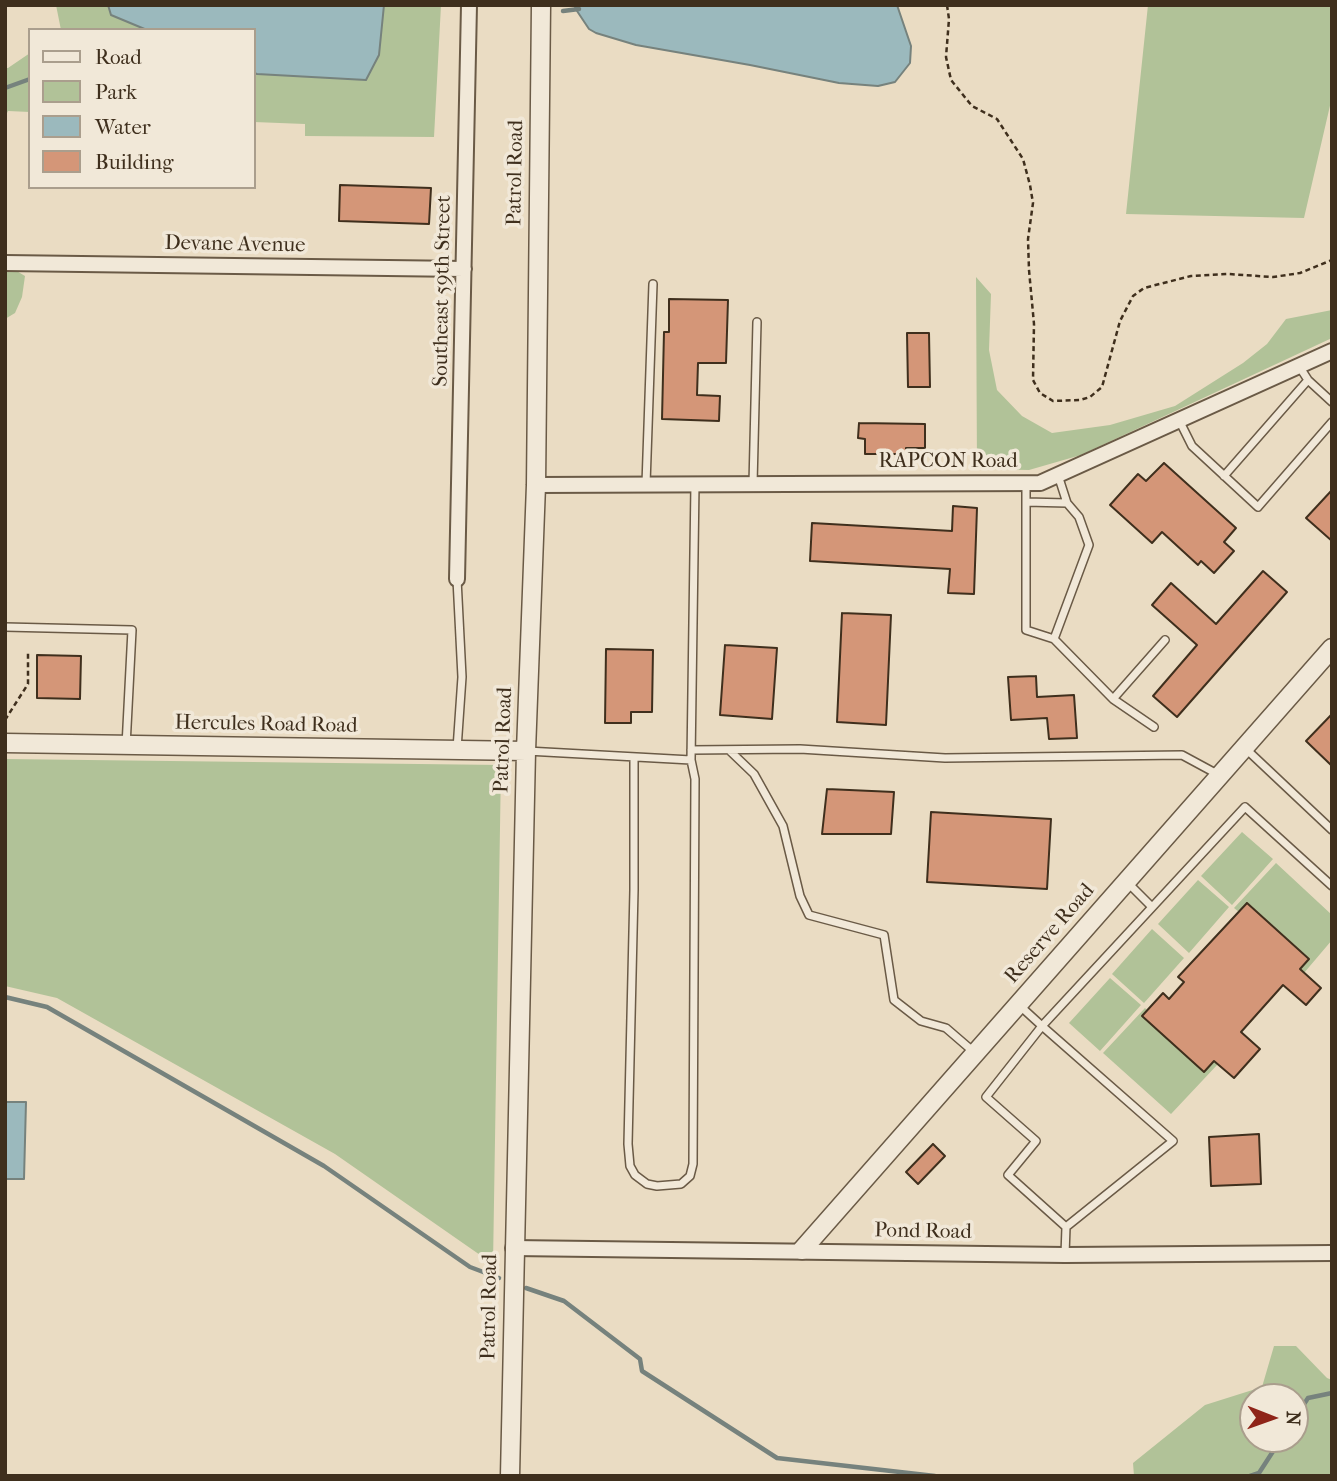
<!DOCTYPE html>
<style>
body{margin:0}
#map{position:relative;width:1337px;height:1481px;overflow:hidden;background:#eadcc3;font-family:"IM FELL French Canon",serif}
canvas{display:block}
.frame{position:absolute;inset:0;border:7px solid #3f2f1d;pointer-events:none}
.legend{position:absolute;left:28px;top:28px;width:228px;height:161px;box-sizing:border-box;background:#f1e8d8;border:2px solid #aa9e8d;margin:0;padding:9px 12px;list-style:none;font-size:21px;color:#3f2f1d}
.legend li{display:flex;align-items:center;gap:14px;height:35px}
.legend b{width:35px;border:2px solid #aa9e8d}
.north{position:absolute;left:1239px;top:1383px;width:70px;height:70px;box-sizing:border-box;background:#f1e8d8;border:2px solid #aa9e8d;border-radius:50%;rotate:91deg;font-size:19px;font-weight:700;line-height:28px;text-align:center;color:#3f2f1d}
.north::after{content:'';display:block;margin:auto;width:24px;height:32px;background:#8f2418;clip-path:polygon(50% 0,100% 100%,50% 72%,0 100%)}
</style>
<div id="map">
<canvas width="1337" height="1481"></canvas>
<div class="frame"></div>
<ul class="legend">
<li><b style="height:9px;background:#f1e8d8"></b>Road</li>
<li><b style="height:19px;background:#b1c298"></b>Park</li>
<li><b style="height:19px;background:#9bb9bd"></b>Water</li>
<li><b style="height:19px;background:#d49678"></b>Building</li>
</ul>
<div class="north">N</div>
</div>
<script>
const ctx = document.querySelector('canvas').getContext('2d');
ctx.lineJoin = 'round';
function fill(path, color) { ctx.fillStyle = color; ctx.fill(path, 'evenodd'); }
const toPath = rows => new Path2D(rows.map(r => 'M' + r).join(''));
function stroke(path, color, width, dash) { ctx.strokeStyle = color; ctx.lineWidth = width; ctx.lineCap = dash ? 'butt' : 'round'; ctx.setLineDash(dash || []); ctx.stroke(path); }
function write(font, color, halo, rows, align = 'center') {
  ctx.font = font + ' "IM FELL French Canon",serif'; ctx.lineWidth = 7; ctx.setLineDash([]); ctx.textBaseline = 'middle'; ctx.strokeStyle = halo; ctx.fillStyle = color; for (const [text, x, y, turn = 0] of rows) {
    ctx.save(); ctx.translate(x, y); ctx.rotate((+turn || 0) * Math.PI / 180); ctx.textAlign = isNaN(turn) ? turn : align; if (halo) ctx.strokeText(text, 0, 0); ctx.fillText(text, 0, 0); ctx.restore();
  }
}
fill(toPath([
 [56,5,441,5,434,137,305,136,305,124,254,122,254,30,61,30],
 [1148,5,1332,5,1332,97,1304,218,1126,214],
 [30,53,30,112,8,111,5,117,5,68,8,68],
 [5,264,25,276,22,297,15,313,5,319],
 [976,277,991,294,989,350,997,390,1022,416,1052,433,1110,425,1175,406,1243,363,1267,344,1286,319,1332,310,1332,338,1081,455,1029,470,977,469],
 [5,759,501,765,493,1264,335,1154,57,998,5,986],
 [1242,832,1273,859,1232,905,1201,876],
 [1276,863,1332,915,1332,940,1304,973,1300,969,1309,958,1248,903,1239,912,1234,908],
 [1198,880,1229,907,1189,953,1158,924],
 [1152,929,1184,958,1144,1003,1112,974],
 [1110,978,1141,1005,1100,1051,1069,1023],
 [1145,1008,1204,1072,1214,1061,1218,1064,1171,1114,1103,1053],
 [1274,1346,1296,1346,1327,1378,1332,1380,1332,1476,1134,1476,1133,1463,1205,1405,1262,1387],
 [1253,1397,1295,1397,1295,1439,1253,1439]
]), '#b1c298');
const water = toPath([
 [108,5,384,5,379,55,366,80,257,74,254,73,254,30,147,30,111,15,108,5],
 [578,5,897,5,911,46,910,63,895,82,878,86,839,83,750,65,636,45,596,33,589,29,575,8,578,5],
 [5,1102,26,1102,24,1179,5,1179,5,1102]
]);
fill(water, '#9bb9bd');
stroke(water, '#76827d', 2);
stroke(toPath([
 [563,11,579,9],
 [5,88,30,79],
 [5,997,47,1007,324,1166,470,1267,499,1278],
 [526,1288,564,1301,640,1359,642,1371,777,1458,935,1476],
 [1295,1418,1308,1398,1332,1393],
 [1250,1476,1259,1473,1281,1439]
]), '#76827d', 4.5);
const building = toPath([
 [340,185,431,188,429,224,339,221,340,185],
 [669,299,728,300,726,363,698,363,697,395,720,396,719,421,662,419,664,332,669,332,669,299],
 [907,333,929,333,930,387,908,387,907,333],
 [859,423,925,424,925,448,906,448,906,454,865,454,865,439,858,438,859,423],
 [1164,463,1236,528,1224,542,1234,551,1214,573,1201,561,1198,565,1162,532,1152,543,1110,505,1138,474,1146,481,1164,463],
 [1332,490,1332,541,1306,518,1332,490],
 [953,506,977,508,974,594,948,593,950,569,810,561,812,523,952,531,953,506],
 [1263,571,1287,592,1177,717,1153,696,1197,645,1152,605,1171,583,1216,624,1263,571],
 [842,613,891,615,886,725,837,722,842,613],
 [725,645,777,648,772,719,720,715,725,645],
 [606,649,653,650,652,712,631,712,631,723,605,723,606,649],
 [37,655,81,656,80,699,37,698,37,655],
 [1036,676,1037,697,1074,695,1077,738,1049,739,1047,718,1011,720,1008,677,1036,676],
 [1332,714,1332,766,1306,741,1332,714],
 [827,789,894,792,891,834,822,834,827,789],
 [931,812,1051,819,1047,889,927,882,931,812],
 [1247,903,1309,959,1300,969,1321,988,1306,1005,1283,985,1241,1032,1260,1049,1234,1078,1214,1061,1204,1072,1142,1016,1163,993,1169,999,1184,982,1178,977,1247,903],
 [1259,1134,1261,1184,1211,1186,1209,1137,1259,1134],
 [933,1144,945,1156,918,1184,906,1172,933,1144]
]);
fill(building, '#d49678');
stroke(building, '#3f2f1d', 2);
const service = toPath([
 [1299,366,1308,380,1332,402],
 [1179,420,1192,446,1258,507,1332,422],
 [1058,475,1067,503],
 [1224,476,1308,380],
 [1026,483,1026,630,1054,639,1113,699,1154,727],
 [646,484,653,284],
 [753,484,757,322],
 [1026,502,1067,503,1079,517,1089,545,1054,639],
 [5,627,132,630,126,746],
 [1113,699,1165,640],
 [457,749,462,677,457,579],
 [1246,749,1332,830],
 [691,750,800,749,945,758,1182,755,1219,775],
 [729,750,754,774,783,826,800,896,809,915,884,935,894,1000,921,1021,946,1028,975,1053],
 [527,751,691,760,695,484],
 [634,757,634,890,628,1144,630,1166,635,1175,647,1184,657,1186,681,1184,690,1176,693,1164,695,779,691,760],
 [1128,883,1152,907],
 [1019,1005,1042,1026,1173,1141,1066,1227,1008,1175,1036,1141,986,1097,1042,1026,1245,807,1332,886],
 [1065,1255,1066,1227]
]);
const minor = toPath([
 [5,263,464,269],
 [536,485,1040,483,1332,351],
 [457,579,469,5],
 [513,1248,1065,1255,1332,1253]
]);
const tertiary = toPath([
 [5,743,526,751],
 [802,1250,1332,648],
 [510,1476,526,751,536,485,541,5]
]);
stroke(service, '#6a5a46', 10);
stroke(minor, '#6a5a46', 18);
stroke(tertiary, '#6a5a46', 21);
stroke(toPath([
 [947,5,949,19,946,57,951,80,972,106,997,119,1023,159,1030,185,1033,203,1028,239,1029,270,1034,324,1033,380,1040,393,1053,401,1080,400,1090,397,1102,387,1120,321,1133,296,1144,288,1191,276,1228,274,1273,277,1300,273,1332,260],
 [5,720,28,684,28,653]
]), '#3f2f1d', 2.5, [5, 3.5]);
stroke(service, '#f1e8d8', 7);
stroke(minor, '#f1e8d8', 14);
stroke(tertiary, '#f1e8d8', 18);
write('21px', '#3f2f1d', '#f1e8d8', [
 ["Patrol Road",516,173,-89],
 ["Devane Avenue",235,245,1],
 ["Southeast 59th Street",443,291,-89],
 ["RAPCON Road",948,462],
 ["Hercules Road Road",266,725,1],
 ["Patrol Road",504,740,-88],
 ["Reserve Road",1050,934,-49],
 ["Pond Road",923,1232,1],
 ["Patrol Road",490,1307,-89]
]);
</script>
